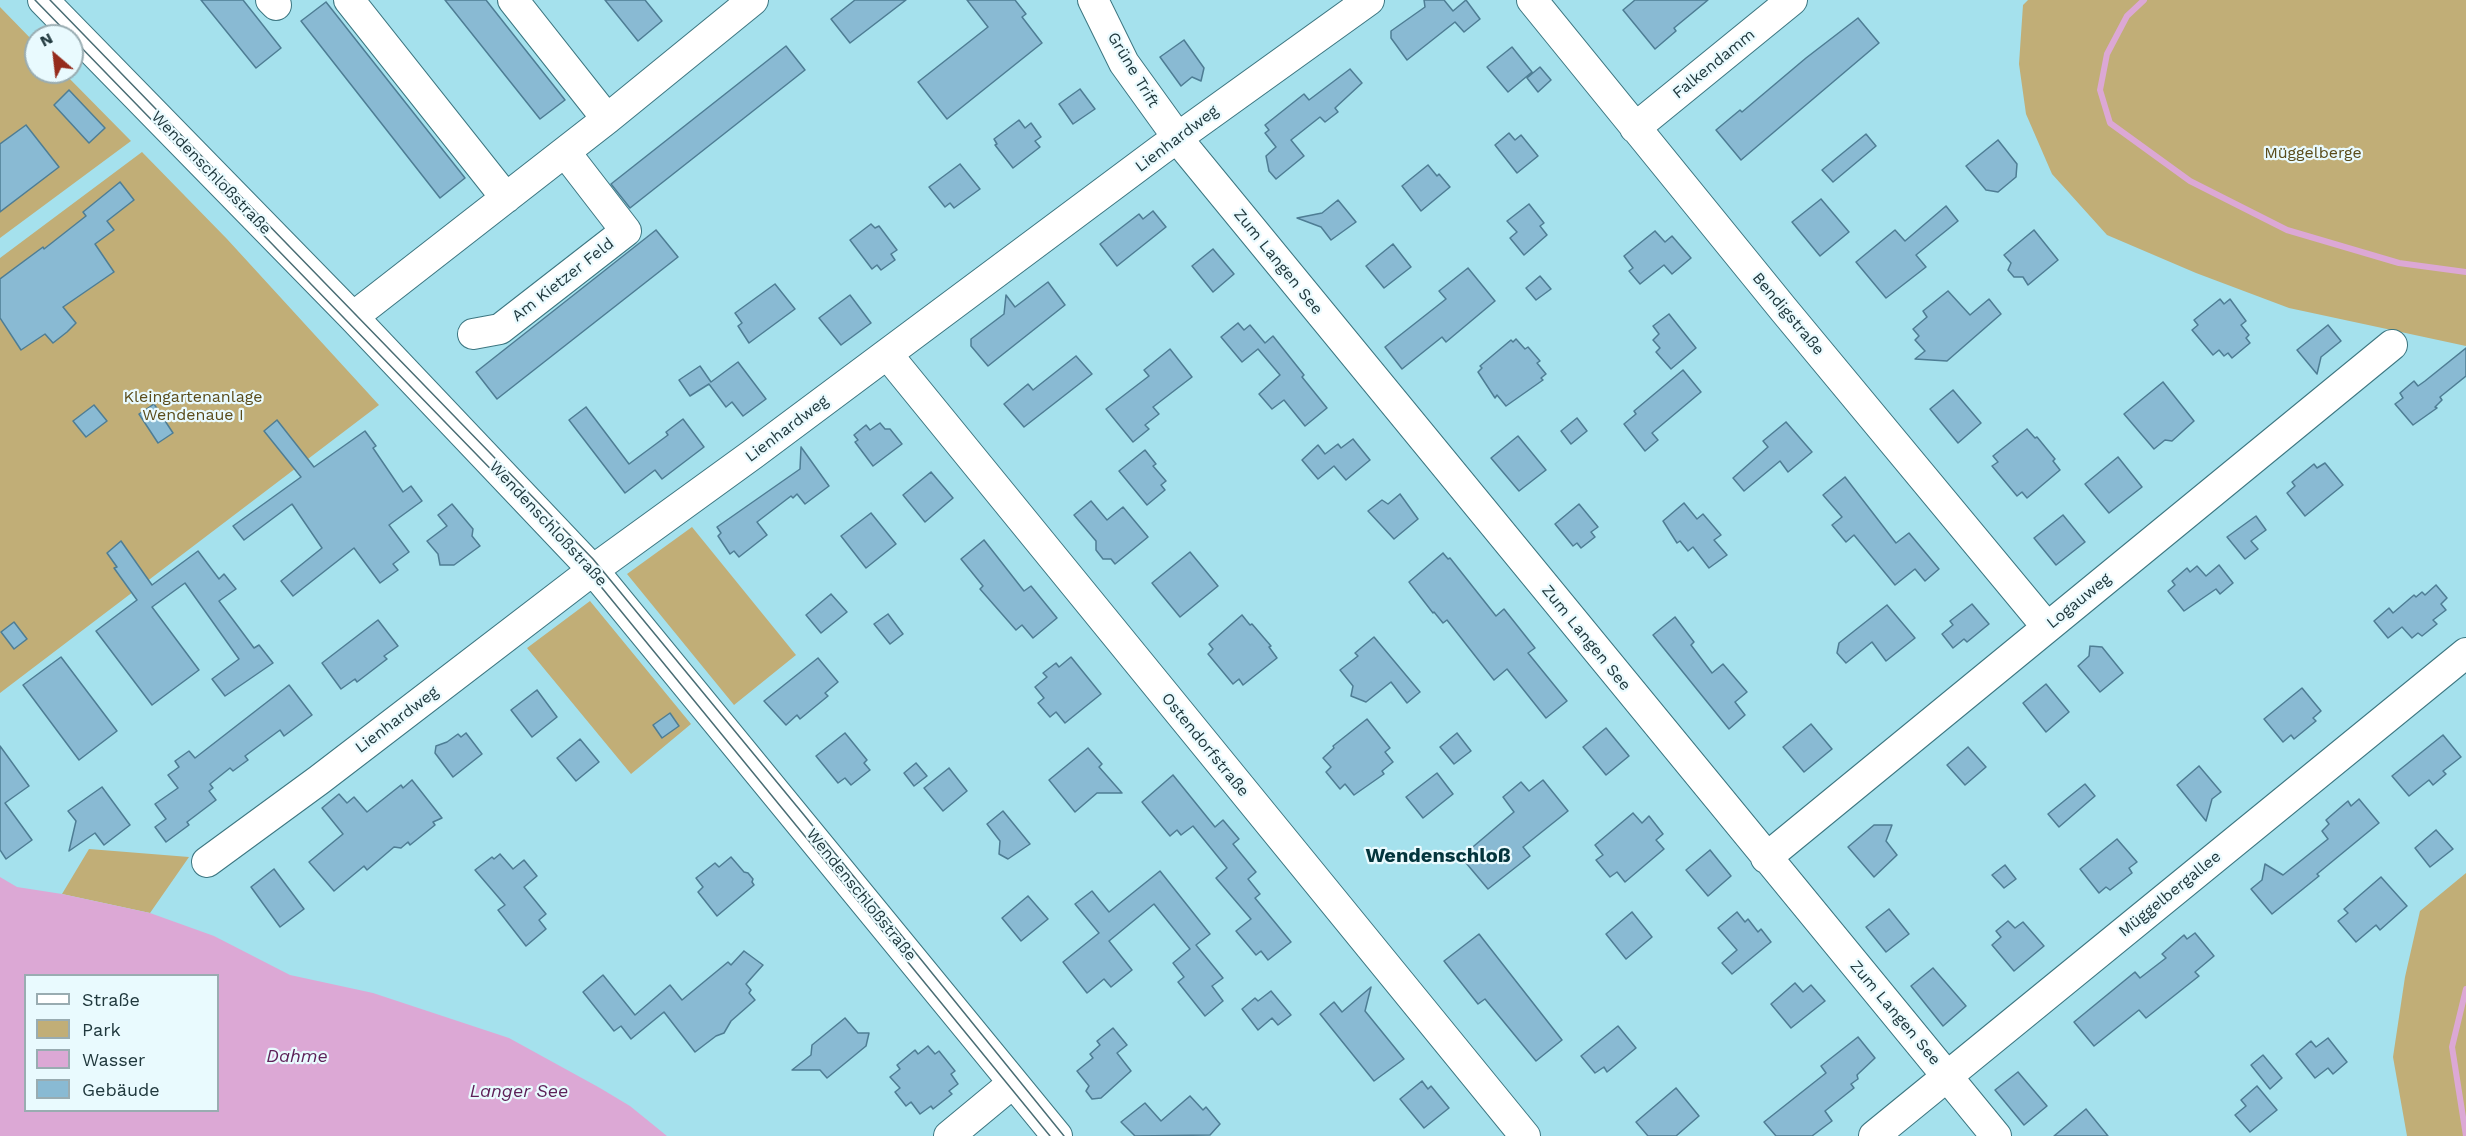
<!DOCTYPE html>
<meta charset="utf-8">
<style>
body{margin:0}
#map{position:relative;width:2466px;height:1136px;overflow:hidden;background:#a5e1ed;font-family:"Work Sans",sans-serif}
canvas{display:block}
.legend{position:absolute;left:24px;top:974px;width:195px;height:138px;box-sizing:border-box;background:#e9fafe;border:2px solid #99acb1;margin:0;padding:8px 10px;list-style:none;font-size:18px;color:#20383d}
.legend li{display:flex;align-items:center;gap:12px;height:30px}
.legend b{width:30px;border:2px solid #99acb1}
.north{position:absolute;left:24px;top:24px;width:60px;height:60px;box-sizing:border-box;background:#e9fafe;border:2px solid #99acb1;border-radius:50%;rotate:332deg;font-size:16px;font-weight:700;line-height:24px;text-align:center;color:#20383d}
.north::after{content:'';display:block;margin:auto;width:21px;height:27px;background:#952b1c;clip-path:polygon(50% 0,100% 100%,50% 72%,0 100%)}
</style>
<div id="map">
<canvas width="2466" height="1136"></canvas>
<ul class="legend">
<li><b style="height:8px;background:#fff"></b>Straße</li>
<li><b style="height:16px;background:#c1ae77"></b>Park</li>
<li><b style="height:16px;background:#dca8d5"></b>Wasser</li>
<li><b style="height:16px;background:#89bad3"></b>Gebäude</li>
</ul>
<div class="north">N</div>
</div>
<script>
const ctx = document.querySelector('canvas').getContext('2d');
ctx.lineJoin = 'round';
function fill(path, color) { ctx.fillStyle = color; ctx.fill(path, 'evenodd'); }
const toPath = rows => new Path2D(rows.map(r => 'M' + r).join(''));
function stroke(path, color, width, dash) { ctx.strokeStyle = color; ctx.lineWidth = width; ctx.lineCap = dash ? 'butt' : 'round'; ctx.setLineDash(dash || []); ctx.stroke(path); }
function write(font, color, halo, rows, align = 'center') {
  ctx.font = font + ' "Work Sans",sans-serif'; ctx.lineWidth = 4.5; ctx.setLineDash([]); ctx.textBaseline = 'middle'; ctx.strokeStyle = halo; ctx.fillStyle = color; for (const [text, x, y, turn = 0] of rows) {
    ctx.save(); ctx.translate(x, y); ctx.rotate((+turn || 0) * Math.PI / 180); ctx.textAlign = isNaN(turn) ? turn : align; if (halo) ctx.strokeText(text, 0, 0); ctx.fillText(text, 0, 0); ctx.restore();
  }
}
fill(toPath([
 [2028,0,2466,0,2466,346,2289,308,2196,273,2107,235,2052,174,2026,114,2019,64,2023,5],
 [0,7,36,44,36,72,63,72,131,141,0,238],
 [142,152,227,239,379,405,0,693,0,258],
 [692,527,796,655,734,705,627,574],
 [590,601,691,724,631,774,527,648],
 [89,849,189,857,150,913,62,894],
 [2466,873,2466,1136,2407,1136,2393,1057,2405,977,2420,911]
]), '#c1ae77');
fill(toPath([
 [0,877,17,887,62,894,150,913,214,936,290,975,373,993,509,1038,600,1088,630,1106,667,1136,0,1136],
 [26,976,218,976,218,1110,26,1110]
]), '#dca8d5');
stroke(toPath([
 [2144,0,2127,16,2107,54,2100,90,2110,123,2190,181,2287,230,2399,263,2466,272],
 [2466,989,2452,1047,2466,1136]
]), '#dca8d5', 6);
const building = toPath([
 [201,0,243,0,281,48,256,68,201,0],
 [445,0,486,0,565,100,540,119,445,0],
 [605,0,645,0,662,21,638,41,605,0],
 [855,0,906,0,850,43,831,19,855,0],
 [967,0,1015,0,1026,14,1022,17,1042,43,947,119,918,82,988,27,967,0],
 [1424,0,1444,0,1453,11,1466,0,1480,19,1464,32,1455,22,1407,60,1391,38,1391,31,1425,7,1424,0],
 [1635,0,1708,0,1674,28,1676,31,1655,49,1623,10,1635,0],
 [326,2,465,178,440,198,301,21,326,2],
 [1858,18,1879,43,1741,160,1716,130,1740,110,1742,112,1806,58,1858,18],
 [1184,40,1204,68,1201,81,1192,77,1181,86,1160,57,1184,40],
 [786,46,805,70,630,208,611,184,786,46],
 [1512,47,1532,72,1508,92,1487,67,1512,47],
 [1540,67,1551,80,1538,92,1527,78,1540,67],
 [1350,69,1362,83,1335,108,1338,112,1325,122,1320,117,1291,140,1304,156,1276,179,1269,171,1266,156,1276,147,1265,133,1269,130,1265,125,1304,94,1309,100,1350,69],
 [1080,89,1095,109,1073,124,1059,104,1080,89],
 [69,90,105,128,89,143,54,105,69,90],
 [1019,120,1025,128,1031,123,1041,137,1035,141,1040,147,1013,168,995,145,997,144,994,139,1019,120],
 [26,125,59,167,0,212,0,144,26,125],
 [1509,133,1515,140,1521,135,1538,156,1517,173,1495,145,1509,133],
 [1866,134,1876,146,1833,182,1822,170,1866,134],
 [1998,140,2017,164,2016,177,1998,192,1986,190,1966,166,1998,140],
 [960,164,980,189,954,208,950,203,945,207,929,187,960,164],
 [1428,165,1437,176,1439,174,1450,187,1421,211,1402,186,1428,165],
 [120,182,134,200,107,221,114,230,95,244,114,272,63,307,76,323,67,332,53,343,45,334,21,350,0,318,0,279,43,247,44,249,86,216,83,212,120,182],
 [1821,199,1849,232,1820,256,1792,222,1821,199],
 [1338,200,1356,222,1331,240,1321,227,1297,218,1322,213,1338,200],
 [1529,204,1544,223,1540,226,1547,235,1524,255,1510,238,1517,232,1507,221,1529,204],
 [1946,206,1958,221,1916,255,1926,267,1886,298,1856,262,1895,230,1905,241,1946,206],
 [1153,211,1166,227,1117,266,1100,244,1139,214,1143,219,1153,211],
 [871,224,875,228,879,226,897,250,891,254,895,260,881,270,877,265,872,269,850,240,871,224],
 [656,230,678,257,497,399,476,372,656,230],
 [2034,230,2058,260,2028,285,2023,277,2014,277,2008,270,2011,263,2004,255,2034,230],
 [1655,231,1665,242,1672,236,1691,258,1672,274,1664,265,1640,284,1629,271,1633,268,1624,256,1655,231],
 [1393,244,1411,267,1384,288,1366,266,1393,244],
 [1213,249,1234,274,1213,292,1192,266,1213,249],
 [1468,268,1495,301,1446,342,1442,337,1402,369,1385,347,1446,299,1439,291,1468,268],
 [1540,276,1551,289,1536,300,1526,288,1540,276],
 [1048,282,1065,305,988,366,971,346,971,339,1004,314,1006,295,1015,307,1048,282],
 [775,284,795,309,749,343,738,326,742,323,735,313,775,284],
 [1948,291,1970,315,1989,299,2001,314,1947,361,1915,359,1925,351,1915,340,1919,336,1913,329,1927,317,1923,311,1948,291],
 [850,295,871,323,841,345,819,318,850,295],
 [2220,299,2224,304,2230,299,2246,321,2241,325,2249,335,2246,338,2250,343,2232,358,2228,353,2224,356,2219,350,2213,355,2192,330,2198,325,2194,320,2220,299],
 [1669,314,1696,348,1671,369,1656,352,1660,348,1653,340,1659,334,1653,326,1669,314],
 [1238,323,1244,330,1250,325,1265,343,1273,336,1304,375,1302,377,1327,408,1305,426,1284,400,1272,409,1259,394,1280,375,1258,349,1242,362,1221,337,1238,323],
 [2328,325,2341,341,2321,357,2317,374,2297,350,2328,325],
 [1516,339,1525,349,1528,347,1540,361,1537,363,1546,374,1541,378,1543,380,1506,406,1497,395,1495,398,1478,372,1482,368,1480,366,1511,340,1513,342,1516,339],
 [2466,348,2466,376,2440,397,2442,400,2435,407,2437,408,2413,425,2395,404,2403,398,2400,393,2414,381,2418,386,2425,381,2466,348],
 [1170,349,1192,377,1153,407,1159,414,1145,425,1149,429,1133,442,1106,409,1149,376,1144,370,1170,349],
 [1076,356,1092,374,1024,427,1004,404,1028,384,1033,390,1076,356],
 [738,362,766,399,743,416,732,402,726,407,709,384,690,396,679,380,700,366,711,382,738,362],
 [1683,370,1701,392,1652,433,1658,440,1645,451,1624,424,1636,414,1634,411,1683,370],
 [2163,382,2194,421,2172,441,2165,440,2154,449,2124,414,2163,382],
 [1953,390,1981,423,1958,443,1930,409,1953,390],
 [154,404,173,433,158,443,139,414,154,404],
 [94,405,107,421,86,437,73,421,94,405],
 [586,407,629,464,668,435,666,432,683,419,704,447,662,479,655,470,625,493,569,420,586,407],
 [1577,418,1587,431,1571,444,1561,431,1577,418],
 [277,420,314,467,365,431,376,446,373,448,403,492,411,486,422,501,389,525,409,552,393,564,398,570,380,583,354,548,293,596,281,581,322,548,292,504,244,540,233,526,301,477,264,431,277,420],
 [1786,422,1812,452,1788,472,1780,461,1744,491,1733,478,1768,447,1763,441,1786,422],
 [880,423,885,429,890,429,902,444,873,466,855,442,858,440,854,435,866,425,870,430,880,423],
 [2027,429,2035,438,2037,437,2055,459,2053,461,2060,470,2027,498,2022,492,2017,496,1992,466,1998,462,1993,456,2027,429],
 [1518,436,1546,470,1519,491,1491,458,1518,436],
 [1353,439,1370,460,1346,480,1334,466,1318,479,1302,460,1318,445,1325,454,1338,444,1341,448,1353,439],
 [801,447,829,486,805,504,797,494,793,498,791,496,757,522,767,535,739,557,734,551,730,554,718,536,721,533,717,527,800,469,801,447],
 [1145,450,1156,464,1153,466,1166,481,1161,485,1165,490,1147,505,1119,471,1145,450],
 [2118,457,2142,487,2109,513,2085,484,2118,457],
 [2325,463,2343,485,2305,516,2287,493,2295,486,2292,482,2314,464,2317,468,2325,463],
 [931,472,953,498,925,522,903,495,931,472],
 [1845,477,1896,543,1909,533,1939,569,1925,581,1915,569,1895,585,1854,535,1846,542,1832,525,1842,517,1823,495,1845,477],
 [1400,494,1418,519,1394,539,1368,511,1382,500,1388,504,1400,494],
 [1091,501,1107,520,1123,507,1148,537,1115,564,1111,559,1103,559,1096,550,1096,541,1074,515,1091,501],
 [1684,503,1697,519,1703,514,1721,535,1714,540,1727,555,1709,568,1693,547,1688,551,1680,541,1677,543,1663,521,1684,503],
 [452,504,473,529,472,536,480,546,454,565,440,565,438,554,427,541,447,526,438,515,452,504],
 [1579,504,1598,527,1591,532,1595,537,1581,548,1577,543,1573,546,1555,524,1579,504],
 [871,513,896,544,866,568,841,536,871,513],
 [2063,515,2085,542,2056,565,2034,538,2063,515],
 [2256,516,2266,530,2251,541,2258,549,2245,559,2227,537,2256,516],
 [984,540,1024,591,1031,586,1057,618,1033,638,1022,625,1016,630,980,589,983,586,961,559,984,540],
 [121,541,152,585,198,551,219,579,224,574,236,589,219,601,254,648,259,645,273,663,225,696,212,679,239,659,185,583,152,607,199,670,152,705,96,631,137,600,114,568,117,567,107,553,121,541],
 [1190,552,1218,586,1180,617,1152,583,1190,552],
 [1443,553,1448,559,1450,558,1496,616,1504,609,1535,648,1528,653,1567,701,1546,718,1507,669,1494,680,1447,620,1443,623,1434,612,1433,613,1409,582,1443,553],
 [2219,565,2233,583,2220,594,2216,589,2184,611,2168,591,2175,585,2172,581,2187,568,2190,572,2197,566,2206,576,2219,565],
 [2436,585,2447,598,2441,604,2446,610,2433,620,2437,624,2422,636,2418,633,2412,638,2402,627,2388,638,2374,621,2389,608,2393,613,2414,595,2416,597,2422,592,2425,595,2436,585],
 [831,594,847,612,821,633,806,615,831,594],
 [1972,604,1989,624,1967,642,1964,639,1953,648,1942,634,1953,625,1950,621,1972,604],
 [1887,605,1915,638,1886,661,1872,642,1846,663,1837,653,1839,643,1887,605],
 [888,614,903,634,890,644,874,624,888,614],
 [1242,615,1250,625,1252,624,1271,646,1269,647,1277,658,1243,685,1239,679,1233,684,1208,654,1213,649,1209,644,1242,615],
 [1675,617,1694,642,1691,645,1712,673,1723,664,1747,692,1735,702,1745,715,1729,729,1653,635,1675,617],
 [378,620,398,646,384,656,387,659,357,682,355,679,341,689,322,663,378,620],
 [14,622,27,639,14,649,1,632,14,622],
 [1374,637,1420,692,1407,703,1391,682,1366,702,1351,696,1353,686,1340,670,1358,656,1355,653,1374,637],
 [2090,646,2102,647,2123,673,2100,692,2078,666,2089,656,2090,646],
 [61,657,117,731,79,760,23,685,61,657],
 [1071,657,1101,694,1065,723,1056,712,1050,717,1038,703,1044,698,1035,687,1047,677,1043,673,1056,663,1059,667,1071,657],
 [818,658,838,682,825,693,828,696,800,719,797,715,786,725,764,701,818,658],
 [2046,684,2069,712,2046,732,2023,703,2046,684],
 [289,685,312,715,284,736,280,730,245,756,248,760,233,771,230,768,210,784,213,788,209,791,216,800,187,822,189,825,166,842,155,827,166,819,155,804,178,788,168,775,179,767,175,761,189,751,195,758,289,685],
 [2302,688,2321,711,2313,718,2316,721,2294,739,2291,735,2283,742,2264,719,2302,688],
 [537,690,557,717,532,737,511,710,537,690],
 [670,713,679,726,662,738,653,725,670,713],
 [1367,719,1390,748,1385,752,1393,762,1382,771,1384,774,1354,795,1345,784,1340,789,1326,772,1331,767,1323,758,1334,748,1333,746,1367,719],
 [1811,724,1832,749,1804,772,1783,747,1811,724],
 [1606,728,1629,756,1606,775,1583,747,1606,728],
 [466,733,482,754,453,777,435,753,436,746,447,742,458,734,461,737,466,733],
 [845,733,867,760,864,763,870,770,851,785,845,778,838,783,816,756,845,733],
 [1457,733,1471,751,1454,764,1440,747,1457,733],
 [2443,735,2461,757,2443,771,2446,774,2433,785,2429,780,2409,796,2392,776,2443,735],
 [580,739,599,762,576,781,557,758,580,739],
 [0,746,29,786,5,803,32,840,6,859,0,850,0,746],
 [1968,747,1986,767,1965,785,1947,765,1968,747],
 [1088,748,1102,764,1099,767,1122,793,1097,793,1075,812,1049,780,1088,748],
 [916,763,927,776,914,786,904,773,916,763],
 [2199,766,2221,792,2212,799,2206,821,2177,785,2199,766],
 [949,768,967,791,943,811,924,788,949,768],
 [1437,773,1453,794,1423,818,1406,797,1437,773],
 [1173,775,1215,827,1223,820,1239,839,1233,844,1256,872,1248,879,1260,894,1255,898,1291,942,1268,960,1261,951,1256,955,1236,931,1251,919,1216,878,1227,868,1193,826,1181,835,1177,830,1170,836,1142,802,1173,775],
 [412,780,442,818,433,822,435,825,410,845,408,842,401,848,394,847,367,870,364,866,334,891,309,862,343,834,322,808,339,794,347,803,354,797,367,812,401,785,403,788,412,780],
 [1543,780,1568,811,1523,847,1530,856,1488,889,1461,857,1514,812,1503,797,1521,782,1529,791,1543,780],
 [2085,784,2095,796,2059,827,2048,814,2085,784],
 [102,787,130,825,104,845,95,833,69,851,76,821,68,811,102,787],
 [2359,799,2379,823,2317,874,2319,876,2272,914,2251,889,2262,880,2265,864,2283,875,2328,839,2322,831,2329,824,2326,820,2348,801,2351,806,2359,799],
 [1003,811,1030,844,1008,859,999,854,1000,841,987,824,1003,811],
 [1633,813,1642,823,1649,816,1663,834,1656,840,1664,849,1625,882,1617,872,1610,877,1596,860,1603,855,1595,845,1633,813],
 [1874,825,1892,825,1886,841,1897,855,1874,877,1848,847,1874,825],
 [2436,830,2453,849,2430,867,2415,848,2436,830],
 [2117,839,2137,862,2129,868,2132,873,2110,890,2106,887,2099,893,2080,869,2117,839],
 [1710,850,1731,876,1708,896,1686,870,1710,850],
 [500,854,513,869,524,860,537,876,524,887,546,914,539,920,546,929,526,946,498,910,505,905,475,870,492,857,494,859,500,854],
 [731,857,744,872,748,873,753,879,752,882,754,885,717,916,698,892,703,887,696,878,715,863,719,867,731,857],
 [2005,865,2016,879,2004,888,1992,875,2005,865],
 [274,869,304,909,280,927,251,887,274,869],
 [1160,871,1210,934,1196,945,1223,978,1212,986,1223,1001,1205,1016,1178,982,1184,977,1173,963,1190,949,1154,904,1109,941,1132,970,1111,987,1104,979,1087,993,1063,962,1099,933,1075,904,1092,891,1109,912,1160,871],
 [2381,877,2407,906,2380,930,2376,925,2356,942,2338,921,2348,913,2344,909,2381,877],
 [1028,896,1048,919,1021,941,1002,918,1028,896],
 [1889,909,1909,934,1886,952,1866,927,1889,909],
 [1632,912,1652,937,1626,959,1606,934,1632,912],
 [1737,912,1745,922,1748,919,1758,932,1761,929,1771,942,1732,974,1722,963,1737,950,1718,928,1737,912],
 [2008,921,2015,928,2023,922,2044,946,2014,971,1992,945,2001,937,1996,931,2008,921],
 [2195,933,2214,956,2195,972,2199,976,2146,1018,2139,1010,2094,1046,2074,1022,2135,972,2140,978,2166,958,2162,954,2184,935,2187,939,2195,933],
 [1479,934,1562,1040,1536,1061,1485,999,1478,1004,1444,961,1479,934],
 [744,951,763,965,746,984,751,990,749,993,755,1000,731,1021,724,1033,716,1036,695,1052,664,1012,631,1039,621,1026,614,1031,583,992,603,975,635,1015,670,985,682,1000,728,962,731,965,744,951],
 [1933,968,1966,1006,1943,1026,1911,986,1933,968],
 [1795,983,1803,992,1811,985,1825,1001,1791,1028,1771,1004,1795,983],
 [1371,987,1365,1011,1404,1059,1374,1081,1320,1014,1334,1002,1342,1012,1371,987],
 [1271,991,1291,1015,1278,1025,1272,1018,1258,1030,1242,1009,1255,998,1258,1001,1271,991],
 [845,1018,858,1033,869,1033,866,1046,827,1078,820,1070,792,1070,811,1055,812,1045,845,1018],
 [1618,1026,1636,1048,1607,1072,1604,1067,1595,1073,1581,1056,1618,1026],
 [1113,1028,1127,1045,1117,1053,1131,1071,1101,1098,1092,1099,1086,1091,1089,1086,1077,1071,1093,1058,1090,1054,1100,1045,1097,1041,1113,1028],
 [1858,1037,1875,1058,1857,1075,1858,1079,1851,1084,1854,1088,1825,1111,1832,1121,1812,1136,1776,1136,1764,1122,1826,1073,1821,1066,1858,1037],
 [2328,1038,2347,1062,2333,1074,2328,1068,2315,1078,2296,1054,2311,1041,2316,1047,2328,1038],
 [928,1046,935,1054,939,1051,955,1071,951,1074,958,1084,949,1091,952,1094,933,1109,931,1106,920,1114,911,1102,906,1106,895,1092,900,1088,890,1077,900,1069,897,1065,915,1050,918,1054,928,1046],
 [2263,1055,2282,1078,2270,1089,2251,1065,2263,1055],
 [2018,1072,2047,1106,2024,1125,1995,1090,2018,1072],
 [1422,1081,1428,1089,1431,1086,1449,1108,1424,1128,1400,1099,1422,1081],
 [2257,1086,2277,1110,2250,1132,2235,1115,2246,1106,2241,1100,2257,1086],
 [1676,1088,1699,1116,1676,1136,1648,1136,1636,1122,1676,1088],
 [1190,1096,1203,1110,1206,1107,1220,1124,1210,1135,1135,1136,1121,1122,1145,1103,1161,1121,1190,1096],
 [2086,1109,2108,1136,2054,1136,2086,1109]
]);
fill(building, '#89bad3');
stroke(building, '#4e7d94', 1.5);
const minor = toPath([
 [43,0,353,317,593,570,1057,1136],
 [271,0,276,5],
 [349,0,506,198],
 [513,0,607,119],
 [1093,0,1124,63,1186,149,1996,1136],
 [1532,0,1784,310,2047,627],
 [1635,128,1792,0],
 [353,317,607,119,753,0],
 [473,334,500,329,626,231,565,152],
 [887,354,1525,1136],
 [1766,858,2392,345],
 [207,862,319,780,593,570,753,454,1159,151,1369,0],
 [949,1136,1013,1083],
 [1874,1136,2466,653]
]);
stroke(minor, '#3c7681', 32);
stroke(minor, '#fff', 30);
stroke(toPath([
 [35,0,70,36],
 [50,0,593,559,804,815,1064,1136],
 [72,38,580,561,1050,1136]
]), '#4a6d74', 1.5);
write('16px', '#20383d', '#e9fafe', [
 ["Falkendamm",1714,64,-39],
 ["Grüne Trift",1133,70,59],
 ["Lienhardweg",1177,139,-37],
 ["Wendenschloßstraße",211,173,46],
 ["Zum Langen See",1278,262,51],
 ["Am Kietzer Feld",563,280,-38],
 ["Bendigstraße",1788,314,50],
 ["Lienhardweg",787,429,-37],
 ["Wendenschloßstraße",548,524,47],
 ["Logauweg",2079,601,-39],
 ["Zum Langen See",1586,638,51],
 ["Lienhardweg",397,720,-37],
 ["Ostendorfstraße",1205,745,51],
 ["Müggelbergallee",2170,894,-39],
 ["Wendenschloßstraße",861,895,51],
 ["Zum Langen See",1895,1013,50]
]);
write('16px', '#5a4b1a', '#e9fafe', [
 ["Müggelberge",2313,153],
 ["Kleingartenanlage",193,397],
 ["Wendenaue I",193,415]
]);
write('italic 18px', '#5d2058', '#e9fafe', [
 ["Dahme",297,1057],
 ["Langer See",519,1092]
]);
write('bold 20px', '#03343c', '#e9fafe', [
 ["Wendenschloß",1438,856]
]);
</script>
